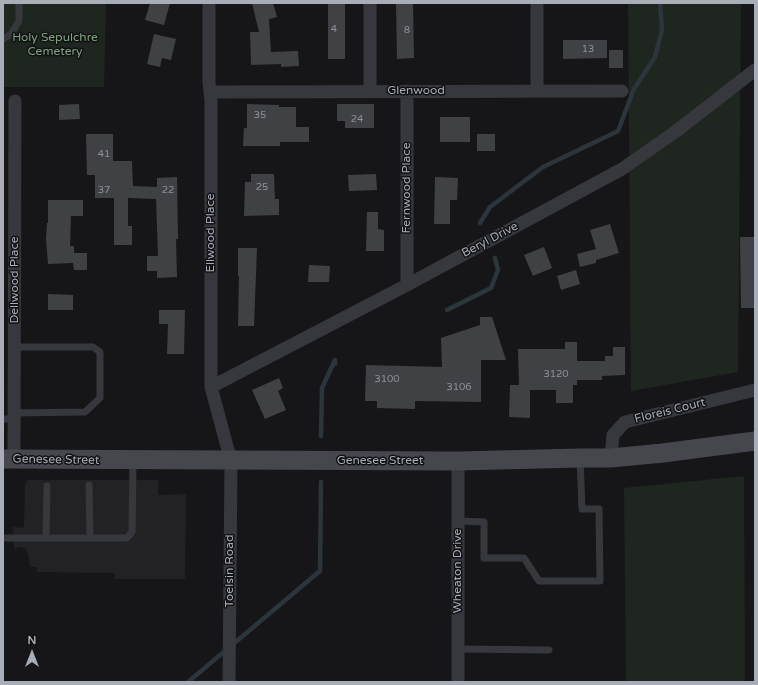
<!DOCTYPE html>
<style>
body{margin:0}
#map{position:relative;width:758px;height:685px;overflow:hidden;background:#161618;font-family:"Varela Round",sans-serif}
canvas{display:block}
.frame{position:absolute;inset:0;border:4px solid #a8adb8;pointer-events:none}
.north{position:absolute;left:12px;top:633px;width:40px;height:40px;-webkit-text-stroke:3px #111113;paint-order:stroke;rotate:0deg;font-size:11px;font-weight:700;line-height:16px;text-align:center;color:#a8adb8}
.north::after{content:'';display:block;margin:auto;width:14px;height:18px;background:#a8adb8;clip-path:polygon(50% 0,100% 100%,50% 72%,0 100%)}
</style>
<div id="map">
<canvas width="758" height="685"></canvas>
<div class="frame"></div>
<div class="north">N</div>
</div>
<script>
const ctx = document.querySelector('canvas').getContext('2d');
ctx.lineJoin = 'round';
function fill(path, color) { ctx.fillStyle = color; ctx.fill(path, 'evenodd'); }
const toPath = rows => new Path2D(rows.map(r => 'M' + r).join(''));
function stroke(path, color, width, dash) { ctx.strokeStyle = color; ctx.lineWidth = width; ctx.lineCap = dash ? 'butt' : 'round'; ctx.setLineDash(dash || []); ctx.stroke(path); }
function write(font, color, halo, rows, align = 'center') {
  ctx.font = font + ' "Varela Round",sans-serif'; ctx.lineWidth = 3; ctx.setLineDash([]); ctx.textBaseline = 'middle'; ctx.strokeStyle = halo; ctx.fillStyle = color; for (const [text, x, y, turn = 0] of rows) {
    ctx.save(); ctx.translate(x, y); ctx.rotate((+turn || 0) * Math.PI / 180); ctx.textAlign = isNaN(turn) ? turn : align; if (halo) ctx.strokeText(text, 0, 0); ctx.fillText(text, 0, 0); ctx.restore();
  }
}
fill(toPath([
 [28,480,158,480,158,495,186,494,185,579,115,579,115,573,37,572,37,567,30,567,28,554,25,548,20,547,14,549,13,526,18,528,24,527,25,485]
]), '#222225');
fill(toPath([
 [3,3,106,3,104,87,3,87],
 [628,3,741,3,738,372,631,391],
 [744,476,745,682,626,682,624,488]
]), '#1e261f');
stroke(toPath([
 [480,223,490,207,543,167,618,131,634,89,655,57,662,30,660,3],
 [447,310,491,288,498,270,495,258],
 [321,436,322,388,335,360,335,364],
 [232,645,320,571,321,482],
 [188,682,226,650]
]), '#2c353c', 4.5);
fill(toPath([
 [150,3,170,3,164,25,145,20],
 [252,3,273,3,277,17,269,19,271,52,298,51,299,66,281,67,281,64,251,65,250,32,259,32],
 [328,3,345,3,345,59,328,59],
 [396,3,413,3,414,58,397,59],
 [154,34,176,39,171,60,162,58,160,67,147,64],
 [563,40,607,40,607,58,563,59],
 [609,50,623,50,623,68,609,68],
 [79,104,80,119,59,120,59,105],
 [247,104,279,105,279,107,296,107,296,127,309,127,309,142,280,142,280,146,243,146,244,128,247,128],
 [337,104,374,104,374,128,345,128,345,121,337,121],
 [440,117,470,117,470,142,440,142],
 [86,134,113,134,113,161,132,161,133,186,157,187,157,178,177,177,178,239,176,239,177,277,157,278,157,271,147,271,147,256,158,256,156,199,128,198,128,226,132,226,132,245,114,245,114,198,95,198,95,175,87,175],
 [477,134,495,134,495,151,477,151],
 [251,174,274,174,275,199,279,199,279,215,244,216,245,182,251,182],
 [376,174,377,190,349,191,348,175],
 [435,177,458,178,457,200,450,200,450,224,434,224],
 [48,200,83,200,83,216,71,216,70,246,74,246,74,253,87,253,87,270,74,270,73,263,48,264,46,239,47,223,48,223],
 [367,212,378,212,378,229,384,230,384,251,366,251],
 [610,224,619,253,596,260,596,263,580,267,577,254,596,249,590,230],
 [740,237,755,237,755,308,741,308],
 [544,247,552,268,533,276,524,255],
 [238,248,257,248,254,326,238,326,239,276,238,276],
 [309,265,330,266,329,282,308,282],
 [576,270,580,284,561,290,557,276],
 [48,294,73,295,73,310,48,310],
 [159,310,185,310,184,354,167,354,168,324,159,324],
 [480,317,492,317,506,360,481,360,481,402,415,401,415,409,377,408,377,401,365,401,366,365,442,367,441,338,480,325],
 [565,342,577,342,577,361,605,361,605,356,613,356,613,347,625,347,625,375,602,376,602,380,577,380,577,385,573,385,573,403,556,403,556,390,530,390,530,418,509,417,510,385,519,385,518,349,565,349],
 [279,378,283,388,278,391,286,410,265,419,252,390]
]), '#404145');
stroke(toPath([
 [3,39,11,34,19,21,19,3],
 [14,413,85,412,100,398,100,352,93,347,15,347],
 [3,419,14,419],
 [89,485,90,538],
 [458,521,484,522,484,558,524,558,539,581,600,581,599,509,582,509,580,458],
 [3,538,127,538,132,532,133,460],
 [46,538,47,486],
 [458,649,549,650]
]), '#37383d', 7);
stroke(toPath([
 [209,3,209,82,211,101,211,387,231,461,229,682],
 [370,3,370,91],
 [537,3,537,91],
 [407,91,407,285],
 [210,92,622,91],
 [211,387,407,285,622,169,675,132,755,70],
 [611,458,613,435,625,422,755,390],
 [14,459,15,101],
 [458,682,458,461]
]), '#37383d', 13);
stroke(toPath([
 [3,459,458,461,580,458,611,458,663,453,755,441]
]), '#45474d', 19);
write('10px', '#8e929b', null, [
 ["4",334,29],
 ["8",407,30],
 ["13",588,49],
 ["35",260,115],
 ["24",357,119],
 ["41",104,154],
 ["25",262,187],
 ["37",104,190],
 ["22",168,190],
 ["3120",556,374],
 ["3100",387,379],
 ["3106",459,387]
]);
write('12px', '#7fa381', '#111113', [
 ["Holy Sepulchre",55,38],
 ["Cemetery",55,52]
]);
write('12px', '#a8adb8', '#111113', [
 ["Glenwood",416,91],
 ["Fernwood Place",407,188,-90],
 ["Ellwood Place",211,233,-90],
 ["Beryl Drive",490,240,-28],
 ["Dellwood Place",15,280,-90],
 ["Floreis Court",670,411,-14],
 ["Genesee Street",56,460,1],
 ["Genesee Street",380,461],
 ["Toelsin Road",230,571,-90],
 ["Wheaton Drive",458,571,-90]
]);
</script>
